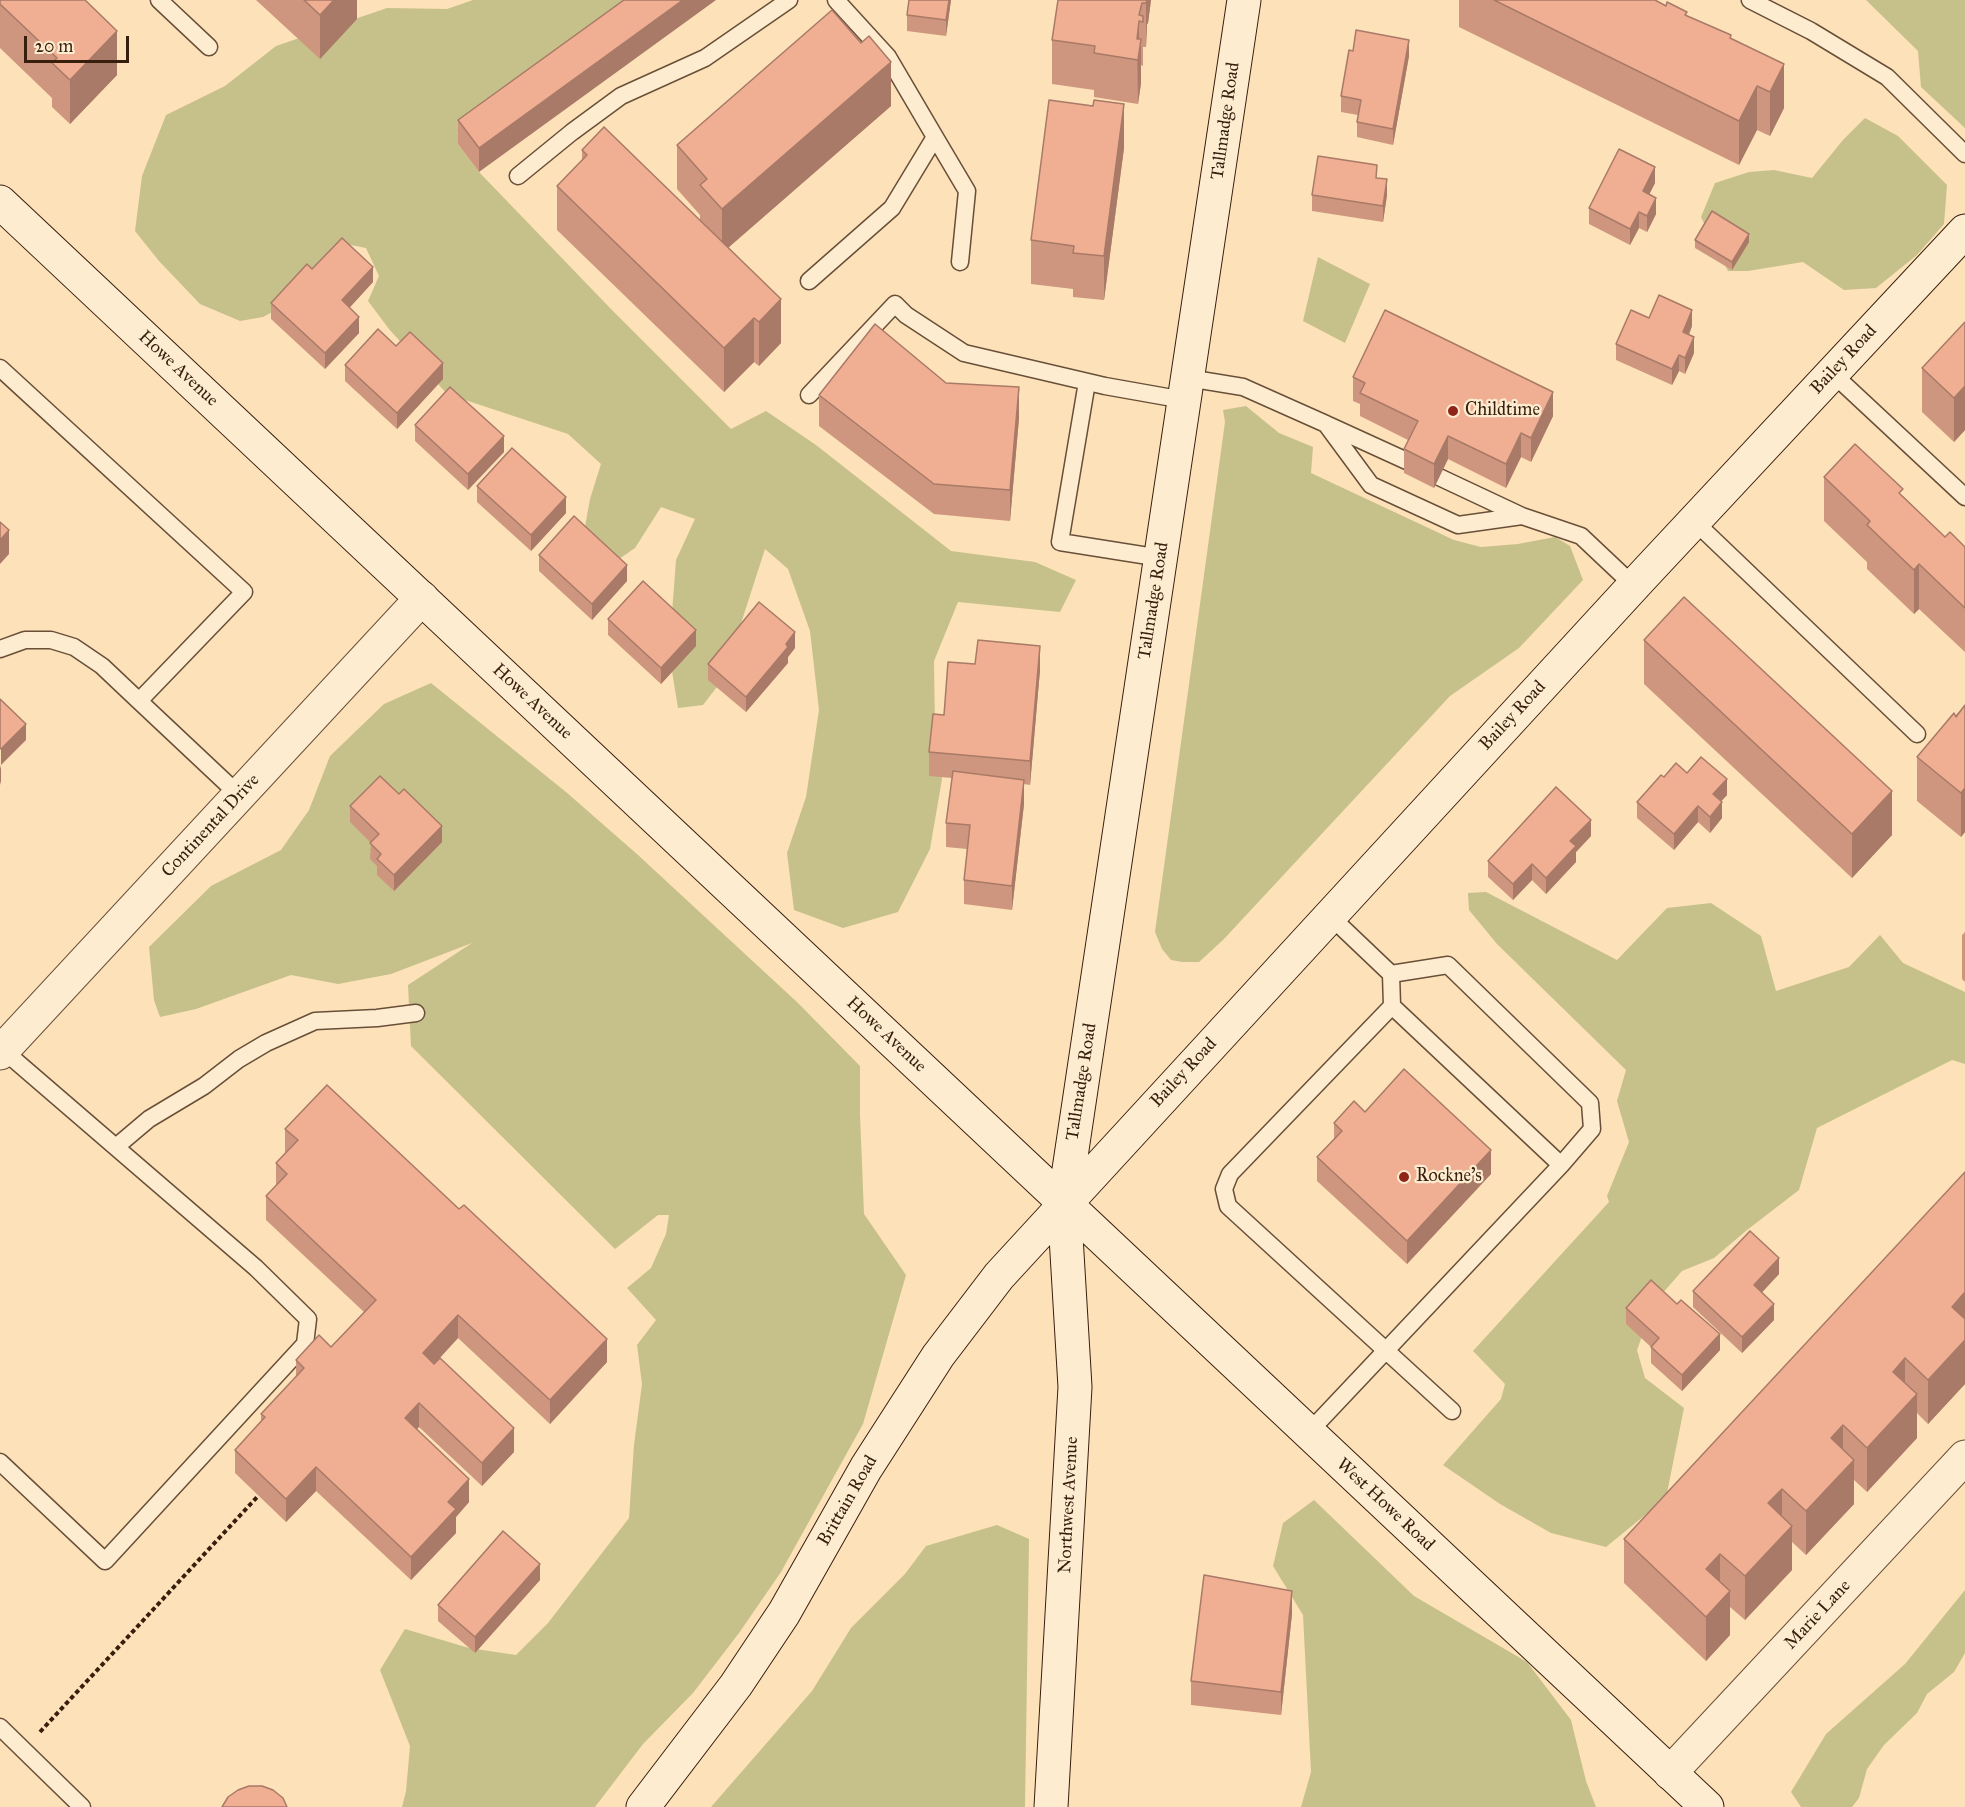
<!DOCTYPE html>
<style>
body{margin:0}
#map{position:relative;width:1965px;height:1807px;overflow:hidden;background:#fde1b8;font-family:"IM FELL Great Primer",serif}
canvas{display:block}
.scale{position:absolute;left:24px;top:36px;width:105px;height:27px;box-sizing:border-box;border:3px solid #371e0d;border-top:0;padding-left:8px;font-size:18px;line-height:21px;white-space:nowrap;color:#371e0d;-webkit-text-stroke:4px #feecd1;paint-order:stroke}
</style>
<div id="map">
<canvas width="1965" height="1807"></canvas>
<div class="scale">20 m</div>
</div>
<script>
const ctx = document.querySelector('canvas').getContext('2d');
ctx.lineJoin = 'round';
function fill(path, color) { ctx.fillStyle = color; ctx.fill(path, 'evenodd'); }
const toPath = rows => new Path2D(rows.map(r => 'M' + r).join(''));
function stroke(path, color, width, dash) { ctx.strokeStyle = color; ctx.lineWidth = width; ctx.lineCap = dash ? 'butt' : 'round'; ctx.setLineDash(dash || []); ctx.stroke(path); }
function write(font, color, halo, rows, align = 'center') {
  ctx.font = font + ' "IM FELL Great Primer",serif'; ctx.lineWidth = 4.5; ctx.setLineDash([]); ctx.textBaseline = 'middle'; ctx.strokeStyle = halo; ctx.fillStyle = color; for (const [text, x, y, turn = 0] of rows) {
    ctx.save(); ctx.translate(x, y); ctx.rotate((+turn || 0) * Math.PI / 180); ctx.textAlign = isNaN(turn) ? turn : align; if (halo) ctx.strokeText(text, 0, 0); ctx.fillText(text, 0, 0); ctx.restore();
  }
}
fill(toPath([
 [473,0,657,0,458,144,479,172,610,308,731,429,766,411,816,445,951,551,1035,562,1076,580,1060,612,958,602,934,661,935,729,942,779,930,849,898,912,843,928,794,910,787,853,806,797,819,710,810,631,788,569,765,549,723,679,703,705,678,708,669,653,676,560,695,519,661,507,635,548,609,566,582,543,590,499,601,464,568,434,447,394,389,329,368,301,379,276,366,248,341,243,297,299,263,317,240,321,200,304,159,261,135,231,142,176,166,115,225,86,276,46,387,8,447,9],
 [1866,0,1965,0,1965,128,1921,87,1918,51],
 [1865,118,1898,136,1947,185,1944,224,1917,255,1876,288,1844,290,1803,262,1748,271,1728,271,1701,217,1715,183,1749,172,1774,170,1812,178,1843,140],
 [1318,257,1370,284,1345,343,1303,321],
 [1246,406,1279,433,1313,447,1311,473,1454,540,1481,547,1518,544,1555,537,1570,546,1583,580,1519,648,1450,696,1223,940,1199,962,1182,962,1171,960,1162,949,1155,932,1225,422,1223,410],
 [431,683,566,792,638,855,798,1003,860,1066,860,1115,864,1214,906,1275,863,1424,781,1572,739,1633,693,1693,643,1744,595,1807,402,1807,406,1791,410,1746,380,1670,405,1629,469,1648,516,1655,548,1623,629,1518,634,1445,642,1384,637,1345,656,1320,627,1288,651,1268,666,1234,669,1215,658,1215,615,1249,411,1046,408,985,472,943,391,974,338,984,291,975,196,1009,160,1017,154,1000,149,947,211,886,281,850,309,810,330,756,384,704],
 [1486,892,1617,960,1667,908,1711,903,1761,936,1776,991,1849,967,1880,935,1903,963,1965,992,1965,1064,1952,1060,1817,1128,1799,1190,1747,1230,1714,1258,1682,1271,1654,1303,1637,1350,1645,1378,1684,1408,1666,1498,1606,1547,1551,1533,1500,1504,1443,1465,1501,1399,1505,1384,1473,1351,1609,1202,1607,1196,1629,1142,1617,1101,1626,1070,1497,944,1469,910,1468,893],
 [1314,1500,1414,1596,1527,1662,1571,1720,1586,1781,1596,1807,1301,1807,1311,1772,1303,1615,1273,1566,1283,1523],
 [997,1525,1029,1539,1025,1807,711,1807,812,1691,851,1628,905,1574,926,1546],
 [1965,1590,1965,1653,1954,1672,1927,1694,1917,1713,1884,1745,1867,1769,1859,1798,1852,1807,1801,1807,1791,1792,1826,1734,1905,1664]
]), '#c6c18a');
const lane = toPath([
 [159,0,209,47],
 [1750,0,1811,31,1887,77,1965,154],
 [935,137,967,191,960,262],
 [518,176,572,132,621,96,705,58,789,0],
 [809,281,892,208,935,137,888,57,836,0],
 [0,368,244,592,139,701,239,795],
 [1832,373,1965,497],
 [1188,378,1243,387,1326,424,1371,485,1458,525,1522,516,1581,536,1634,586],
 [1087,382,1060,542,1161,558],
 [809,395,895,304,906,315,964,353,1105,386,1184,400],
 [1328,425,1409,462],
 [1439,477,1522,516],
 [1694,521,1917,734],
 [0,649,25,640,51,640,74,647,102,666,139,701],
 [1391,974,1448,965,1590,1103,1592,1129,1561,1165],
 [1392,1006,1230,1174,1224,1189,1228,1206,1452,1411],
 [117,1146,149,1119,204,1086,239,1059,266,1043,315,1021,377,1018,416,1013],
 [1308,1433,1561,1165,1392,1006,1391,974,1329,915],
 [0,1462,105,1561,305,1344,308,1319,256,1268,3,1050],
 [0,1727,82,1807]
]);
const street = toPath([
 [0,1053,422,598],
 [1670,1773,1965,1457]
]);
const secondary = toPath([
 [0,202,1707,1807],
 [643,1807,736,1685,784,1613,866,1468,938,1356,999,1276,1640,579,1965,231],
 [1051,1807,1075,1387,1064,1203,1244,0]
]);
stroke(lane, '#684f38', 19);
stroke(street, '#684f38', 35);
stroke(secondary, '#371e0d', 35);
stroke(toPath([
 [40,1732,258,1496]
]), '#371e0d', 4, [4.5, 3]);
stroke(lane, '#feecd1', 16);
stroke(street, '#feecd1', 33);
stroke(secondary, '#feecd1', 33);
fill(toPath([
 [0,0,117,75,70,124,52,107,52,98,0,48],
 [256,0,357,0,357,19,320,59],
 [624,0,479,172,458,144,458,120],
 [909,0,951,0,946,36,907,31,907,15],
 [1058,0,1151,0,1148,23,1147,24,1146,47,1143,47,1143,66,1141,65,1141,83,1138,104,1094,97,1094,90,1052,84,1052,40],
 [1459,0,1655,0,1731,38,1784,108,1770,136,1757,130,1739,165,1459,27],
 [1353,51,1409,56,1393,145,1357,137,1357,122,1358,115,1341,112,1341,96],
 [891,106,728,248,781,343,759,366,754,362,724,392,557,230,557,186,582,160,582,150,700,221,700,215,677,189,677,145],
 [1093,106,1124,148,1104,300,1073,297,1073,289,1031,284,1031,240],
 [1377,178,1387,195,1383,222,1312,211,1312,195],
 [1655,183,1649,194,1656,214,1647,232,1639,228,1630,245,1589,224,1589,208],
 [1695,240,1749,242,1732,270,1695,248],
 [312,269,373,282,349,308,359,333,325,369,271,319,271,303],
 [1649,318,1692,326,1689,335,1694,353,1685,374,1679,371,1672,385,1616,360,1616,344],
 [1965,322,1965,430,1954,442,1922,412,1922,368],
 [396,346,443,379,397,429,345,381,345,365],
 [1353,377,1553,416,1531,462,1521,457,1506,488,1448,459,1434,488,1404,473,1404,449,1408,440,1360,416,1360,404,1353,401],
 [946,383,1019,418,1010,521,934,514,819,426,819,395],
 [415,425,504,452,468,490,415,441],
 [1824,477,1903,496,1945,537,1965,547,1965,652,1919,609,1914,614,1867,569,1867,562,1824,521],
 [477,486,566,513,531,551,477,502],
 [539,555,627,581,592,620,539,571],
 [608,619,696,646,661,684,608,635],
 [1644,640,1892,835,1852,878,1644,684],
 [795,648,788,657,788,663,746,712,708,680,708,664],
 [1040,670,1030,785,1024,784,1024,804,1012,910,964,904,964,880,967,849,946,847,946,823,952,778,929,776,929,752,944,715],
 [1965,705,1965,832,1961,837,1917,801,1917,757],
 [1687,773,1727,795,1721,801,1722,818,1710,833,1698,822,1674,850,1637,818,1637,802,1664,777],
 [350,806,442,842,394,891,377,875,377,866,370,859,371,843,350,822],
 [1591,836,1576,852,1576,862,1546,894,1532,880,1513,900,1488,877,1488,861],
 [1965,932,1965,982,1962,979,1962,935],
 [1365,1112,1491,1174,1407,1264,1317,1181,1317,1157,1334,1139,1334,1123],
 [285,1129,607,1362,550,1424,458,1338,438,1360,514,1452,482,1486,419,1427,416,1429,469,1502,456,1517,456,1533,411,1580,316,1491,286,1522,235,1473,235,1450,261,1421,261,1414,296,1377,296,1360,331,1347,364,1312,266,1220,266,1196,276,1186,276,1163,285,1153],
 [1965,1172,1965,1384,1928,1424,1917,1413,1917,1438,1867,1492,1854,1480,1854,1504,1806,1555,1792,1542,1792,1570,1745,1620,1730,1607,1730,1635,1706,1661,1624,1583,1624,1539],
 [1779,1274,1762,1292,1774,1320,1742,1353,1693,1307,1693,1291],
 [1626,1308,1720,1350,1682,1391,1651,1363,1651,1347,1626,1324],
 [540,1580,475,1653,438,1621,438,1605],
 [1292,1614,1281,1715,1191,1705,1191,1681]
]), '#ce967e');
fill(toPath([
 [334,0,357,0,357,19,320,59,320,15],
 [683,0,716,0,479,172,479,148],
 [949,0,951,0,946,36,946,20],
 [1143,0,1151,0,1148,23,1147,24,1146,47,1146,3],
 [1139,21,1139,51,1141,39,1141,83,1138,104,1137,39],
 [117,31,117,75,70,124,70,80],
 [1409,40,1409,56,1393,145,1393,129],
 [891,62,891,106,722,253,722,209],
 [1784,64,1784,108,1770,136,1770,92],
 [1757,86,1757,130,1739,165,1739,121],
 [1124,104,1124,148,1104,300,1104,256],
 [1655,167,1655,183,1643,207,1643,191],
 [1387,179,1387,195,1383,222,1383,206],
 [1656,198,1656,214,1647,232,1647,216],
 [1639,212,1639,228,1630,245,1630,229],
 [1749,234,1749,242,1732,270,1732,262],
 [373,267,373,282,342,316,342,300],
 [781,299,781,343,759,366,759,322],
 [1692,310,1692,326,1683,348,1683,332],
 [359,317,359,333,325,369,325,353],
 [754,318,754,362,724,392,724,348],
 [1694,337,1694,353,1685,374,1685,358],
 [1679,355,1679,371,1672,385,1672,369],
 [443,363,443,379,397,429,397,413],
 [1965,386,1965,430,1954,442,1954,398],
 [1019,387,1019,418,1010,521,1010,490],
 [1553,392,1553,416,1531,462,1531,438],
 [1521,433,1521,457,1506,488,1506,464],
 [504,436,504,452,468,490,468,474],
 [1448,436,1448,459,1434,488,1434,464],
 [566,497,566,513,531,551,531,535],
 [9,530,9,554,0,564,0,540],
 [1919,564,1919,609,1914,614,1914,570],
 [627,565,627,581,592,620,592,604],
 [696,630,696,646,661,684,661,668],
 [795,632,795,648,788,657,788,663,746,712,746,697],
 [1040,646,1040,670,1030,785,1030,761],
 [26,724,26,740,1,765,1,749],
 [1,765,1,781,0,785,0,769],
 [1727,779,1727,795,1713,810,1713,794],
 [1024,780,1024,804,1012,910,1012,886],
 [1965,788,1965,832,1961,837,1961,793],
 [1892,791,1892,835,1852,878,1852,834],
 [1722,802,1722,818,1710,833,1710,817],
 [1698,806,1698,822,1674,850,1674,834],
 [1591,820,1591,836,1576,852,1576,862,1546,894,1546,878,1570,841],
 [442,826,442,842,394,891,394,875],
 [1532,864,1532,880,1513,900,1513,884],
 [1491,1150,1491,1174,1407,1264,1407,1241],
 [1779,1258,1779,1274,1754,1301,1754,1285],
 [1965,1292,1965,1336,1952,1307],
 [1774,1304,1774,1320,1742,1353,1742,1337],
 [458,1315,458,1338,423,1376,423,1353],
 [1720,1334,1720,1350,1682,1391,1682,1375],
 [607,1339,607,1362,550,1424,550,1400],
 [1965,1340,1965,1384,1928,1424,1928,1380],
 [1905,1358,1905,1402,1893,1372],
 [1917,1394,1917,1438,1867,1492,1867,1448],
 [419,1403,419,1427,405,1442,405,1418],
 [1843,1425,1843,1469,1831,1438],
 [514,1428,514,1452,482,1486,482,1463],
 [1854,1460,1854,1504,1806,1555,1806,1511],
 [316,1467,316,1491,286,1522,286,1499],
 [469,1479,469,1502,456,1517,456,1533,411,1580,411,1557,448,1502],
 [1782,1489,1782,1533,1768,1503],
 [1792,1526,1792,1570,1745,1620,1745,1576],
 [1720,1554,1720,1598,1706,1569],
 [540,1564,540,1580,475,1653,475,1637],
 [1292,1591,1292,1614,1281,1715,1281,1692],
 [1730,1591,1730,1635,1706,1661,1706,1617]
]), '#a87a67');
const building = toPath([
 [0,0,85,0,117,31,70,80,52,63,57,58,0,4,0,0],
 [304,0,334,0,320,15,304,0],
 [624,0,683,0,479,148,458,120,624,0],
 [909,0,949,0,946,20,907,15,909,0],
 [1058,0,1147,0,1146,3,1142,3,1139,15,1143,16,1143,22,1139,21,1137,39,1141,39,1138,60,1094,53,1095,46,1052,40,1058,0],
 [1494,0,1655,0,1666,6,1667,2,1687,12,1685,15,1731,35,1730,38,1784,64,1770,92,1757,86,1739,121,1494,0],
 [832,10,861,43,869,36,891,62,722,209,700,185,707,179,677,145,832,10],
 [1356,30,1409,40,1393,129,1357,122,1361,100,1341,96,1349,50,1353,51,1356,30],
 [1049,100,1093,106,1094,100,1124,104,1104,256,1073,253,1074,246,1031,240,1049,100],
 [604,127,781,299,759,322,754,318,724,348,557,186,587,155,582,150,604,127],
 [1619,149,1655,167,1643,191,1656,198,1647,216,1639,212,1630,229,1589,208,1619,149],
 [1318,156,1377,165,1376,178,1387,179,1383,206,1312,195,1318,156],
 [1712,211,1749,234,1732,262,1695,240,1712,211],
 [342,238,373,267,342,300,359,317,325,353,271,303,307,264,312,269,342,238],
 [1659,295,1692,310,1683,332,1694,337,1685,358,1679,355,1672,369,1616,344,1631,310,1649,318,1659,295],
 [1385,310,1553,392,1531,438,1521,433,1506,464,1448,436,1434,464,1404,449,1418,421,1360,393,1365,383,1353,377,1385,310],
 [1965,322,1965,386,1954,398,1922,368,1965,322],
 [875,324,946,383,1019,387,1010,490,934,484,819,395,875,324],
 [378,329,396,346,410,332,443,363,397,413,345,365,378,329],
 [450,387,504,436,468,474,415,425,450,387],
 [1855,444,1903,489,1899,493,1945,537,1950,532,1965,547,1965,608,1919,564,1914,570,1867,525,1870,521,1824,477,1855,444],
 [512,448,566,497,531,535,477,486,512,448],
 [574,516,627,565,592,604,539,555,574,516],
 [0,522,9,530,0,540,0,522],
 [643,581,696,630,661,668,608,619,643,581],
 [1684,597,1892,791,1852,834,1644,640,1684,597],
 [759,602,795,632,786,644,788,647,746,697,708,664,759,602],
 [978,640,1040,646,1030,761,929,752,933,714,944,715,948,662,975,664,978,640],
 [0,699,26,724,1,749,0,748,0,699],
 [1965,705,1965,788,1961,793,1917,757,1954,713,1956,717,1965,705],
 [1701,757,1727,779,1713,794,1722,802,1710,817,1698,806,1674,834,1637,802,1661,775,1664,777,1676,763,1687,773,1701,757],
 [953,771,1024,780,1012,886,964,880,970,825,946,823,953,771],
 [380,776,399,794,404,789,442,826,394,875,377,859,381,854,370,843,379,834,350,806,380,776],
 [1556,787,1591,820,1570,841,1576,846,1546,878,1532,864,1513,884,1488,861,1556,787],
 [1404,1069,1491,1150,1407,1241,1317,1157,1342,1131,1334,1123,1354,1101,1365,1112,1404,1069],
 [327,1085,459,1209,464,1205,607,1339,550,1400,458,1315,423,1353,434,1364,440,1358,514,1428,482,1463,419,1403,405,1418,469,1479,448,1502,456,1509,411,1557,316,1467,286,1499,235,1450,265,1417,261,1414,304,1368,296,1360,319,1335,331,1347,376,1300,266,1196,287,1174,276,1163,298,1140,285,1129,327,1085],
 [1965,1172,1965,1292,1952,1307,1965,1319,1965,1340,1928,1380,1905,1358,1893,1372,1917,1394,1867,1448,1843,1425,1831,1438,1854,1460,1806,1511,1782,1489,1768,1503,1792,1526,1745,1576,1720,1554,1706,1569,1730,1591,1706,1617,1624,1539,1965,1172],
 [1750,1231,1779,1258,1754,1285,1774,1304,1742,1337,1693,1291,1750,1231],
 [1651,1280,1677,1304,1681,1300,1720,1334,1682,1375,1651,1347,1659,1338,1626,1308,1651,1280],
 [503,1531,540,1564,475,1637,438,1605,503,1531],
 [1204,1575,1292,1591,1281,1692,1191,1681,1204,1575],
 [249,1786,262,1786,273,1790,283,1798,287,1807,222,1807,228,1797,238,1790,249,1786]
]);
fill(building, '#f0ae93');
stroke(building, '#a87a67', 1.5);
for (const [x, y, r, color] of [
 [1453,411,6,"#8f2418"],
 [1404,1177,6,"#8f2418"]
]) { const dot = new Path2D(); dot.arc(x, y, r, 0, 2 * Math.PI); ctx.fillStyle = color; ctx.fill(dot); stroke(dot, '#feecd1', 2); }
write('18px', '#371e0d', '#feecd1', [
 ["Tallmadge Road",1226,121,-82],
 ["Bailey Road",1844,360,-47],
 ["Howe Avenue",178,369,43],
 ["Tallmadge Road",1154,601,-81],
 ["Howe Avenue",532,702,43],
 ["Bailey Road",1513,716,-47],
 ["Continental Drive",211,826,-47],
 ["Howe Avenue",886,1035,43],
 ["Bailey Road",1184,1073,-47],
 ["Tallmadge Road",1082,1082,-81],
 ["Brittain Road",848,1501,-60],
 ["Northwest Avenue",1069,1505,-87],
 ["West Howe Road",1385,1505,43],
 ["Marie Lane",1818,1615,-47]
]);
write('18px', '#371e0d', '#feecd1', [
 ["Childtime",1465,411],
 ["Rockne's",1416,1177]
], 'left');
</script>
